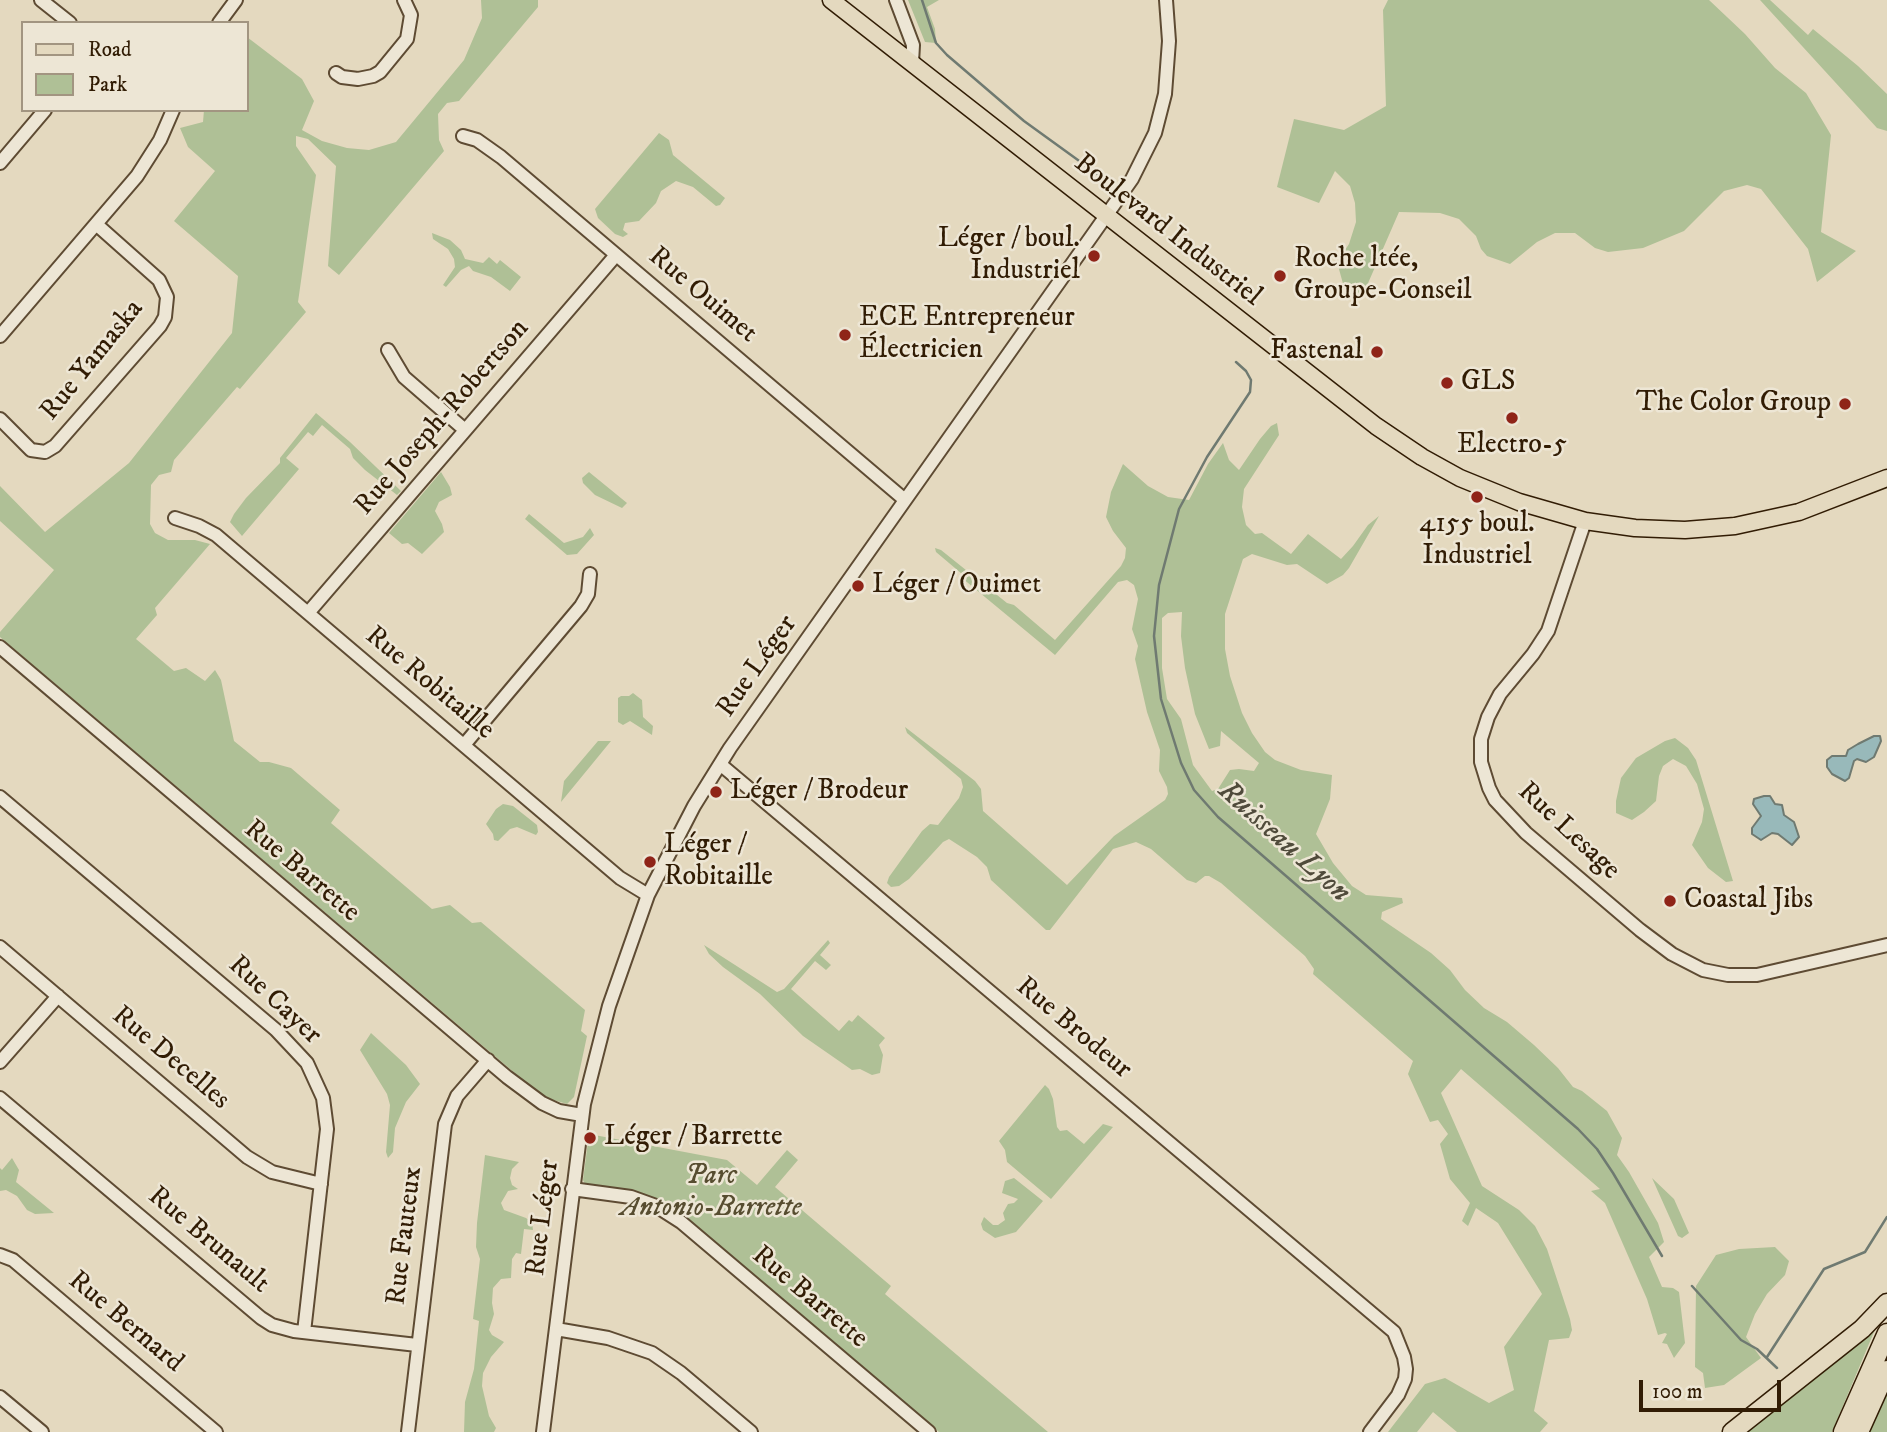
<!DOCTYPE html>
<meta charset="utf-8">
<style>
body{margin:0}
#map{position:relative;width:1887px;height:1432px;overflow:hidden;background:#e4d9bf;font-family:"IM FELL DW Pica",serif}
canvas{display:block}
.legend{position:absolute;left:21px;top:21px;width:228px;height:91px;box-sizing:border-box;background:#ede6d5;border:2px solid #a29581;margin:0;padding:9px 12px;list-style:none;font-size:21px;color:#311c04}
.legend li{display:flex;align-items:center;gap:14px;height:35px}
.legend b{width:35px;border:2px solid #a29581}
.scale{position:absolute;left:1639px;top:1380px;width:142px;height:32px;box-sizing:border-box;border:4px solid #311c04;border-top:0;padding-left:9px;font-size:21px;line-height:24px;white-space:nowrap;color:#311c04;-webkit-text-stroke:5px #ede6d5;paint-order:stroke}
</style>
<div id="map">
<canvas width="1887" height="1432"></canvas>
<ul class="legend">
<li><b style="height:9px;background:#e4d9bf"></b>Road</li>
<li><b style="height:19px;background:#afc096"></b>Park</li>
</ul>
<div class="scale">100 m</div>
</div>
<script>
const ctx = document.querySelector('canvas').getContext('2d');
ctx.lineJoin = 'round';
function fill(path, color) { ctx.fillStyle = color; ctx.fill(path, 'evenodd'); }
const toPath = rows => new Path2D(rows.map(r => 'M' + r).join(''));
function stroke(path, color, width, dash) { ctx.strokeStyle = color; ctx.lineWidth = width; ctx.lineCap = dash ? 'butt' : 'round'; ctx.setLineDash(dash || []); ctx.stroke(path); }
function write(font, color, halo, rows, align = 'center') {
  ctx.font = font + ' "IM FELL DW Pica",serif'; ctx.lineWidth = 5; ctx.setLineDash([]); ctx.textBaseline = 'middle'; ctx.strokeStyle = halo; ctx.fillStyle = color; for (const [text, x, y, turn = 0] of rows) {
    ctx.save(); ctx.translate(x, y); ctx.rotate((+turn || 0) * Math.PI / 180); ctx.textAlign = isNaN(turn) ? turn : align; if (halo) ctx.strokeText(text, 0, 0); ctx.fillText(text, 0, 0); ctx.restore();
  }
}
fill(toPath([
 [481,0,538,0,538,7,459,101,447,103,438,114,439,140,444,151,339,275,328,266,336,166,308,139,296,136,296,146,316,175,298,302,306,312,251,376,240,389,237,387,174,460,171,472,159,475,151,485,150,524,155,533,168,540,195,540,210,544,155,608,157,615,136,639,174,671,186,668,205,681,215,670,221,680,234,741,260,762,269,762,291,768,340,810,331,823,432,909,450,905,472,923,481,922,585,1010,581,1031,587,1036,574,1097,567,1104,547,1098,536,1091,0,637,0,632,54,570,0,521,0,486,45,532,129,463,232,333,238,276,174,221,215,171,188,147,180,128,203,122,204,110,247,110,247,37,302,79,314,101,302,130,322,141,347,148,369,150,396,142,464,60,482,18],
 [908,0,939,0,927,7,935,29,936,43,925,42],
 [1388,0,1709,0,1745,34,1775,68,1806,93,1831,135,1821,232,1856,251,1817,282,1808,249,1761,189,1747,185,1724,191,1684,231,1643,248,1608,252,1595,248,1575,233,1555,233,1537,242,1510,264,1487,256,1481,249,1476,236,1459,219,1440,213,1399,212,1362,297,1347,298,1337,262,1349,244,1356,222,1355,203,1350,186,1335,171,1319,203,1277,187,1294,119,1344,130,1386,106,1383,10],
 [1760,0,1770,0,1808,35,1813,29,1858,66,1887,94,1887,131,1877,128],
 [659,133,669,140,673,155,725,198,720,205,716,206,693,187,676,181,661,191,656,203,639,221,625,223,623,230,628,234,623,237,615,234,598,218,595,209],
 [432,233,450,240,461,250,465,259,483,263,489,257,497,264,500,260,521,277,510,291,491,277,473,271,469,266,461,270,446,287,443,285,455,267,454,259,448,249,433,239],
 [316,413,350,442,401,491,397,495,365,470,353,458,350,449,322,425,313,436,308,432,286,458,299,469,242,536,230,522,234,514,246,498,280,463,280,458],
 [1277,423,1279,435,1244,489,1242,507,1246,525,1255,534,1262,533,1291,554,1308,534,1341,559,1353,546,1368,525,1379,516,1349,568,1343,575,1327,584,1297,564,1287,565,1252,554,1243,559,1225,614,1225,649,1230,676,1242,713,1252,733,1265,752,1275,760,1301,770,1332,775,1330,799,1316,834,1333,863,1352,886,1366,895,1402,898,1403,903,1382,912,1381,919,1431,953,1450,970,1465,990,1484,1008,1507,1022,1534,1045,1558,1068,1573,1087,1582,1091,1607,1111,1622,1138,1617,1155,1629,1172,1658,1223,1664,1242,1649,1257,1662,1287,1673,1288,1679,1292,1685,1343,1674,1358,1667,1344,1662,1343,1667,1334,1665,1333,1658,1335,1647,1299,1605,1203,1591,1191,1600,1189,1461,1069,1441,1093,1482,1186,1519,1210,1535,1226,1547,1249,1570,1319,1572,1330,1569,1338,1549,1340,1534,1411,1548,1423,1540,1432,1457,1432,1433,1412,1417,1432,1388,1432,1425,1384,1445,1378,1489,1403,1514,1390,1504,1347,1542,1294,1498,1223,1476,1208,1468,1226,1462,1221,1470,1203,1450,1179,1440,1144,1448,1134,1438,1120,1430,1122,1408,1074,1413,1061,1313,974,1314,969,1305,956,1221,883,1209,876,1205,876,1196,883,1187,880,1151,849,1136,842,1113,849,1050,930,1046,930,991,880,987,867,977,857,949,839,943,842,909,879,899,886,891,887,887,883,889,877,922,831,930,824,938,825,959,798,963,787,961,779,907,733,905,727,975,781,981,789,983,811,1067,885,1114,836,1165,800,1168,794,1167,787,1159,771,1160,750,1147,712,1135,659,1138,646,1132,629,1138,599,1134,585,1127,580,1118,582,1055,655,962,578,962,574,936,552,935,548,941,550,1007,603,1014,605,1055,640,1121,566,1125,558,1126,548,1113,531,1106,517,1111,492,1123,464,1148,486,1168,497,1189,500,1208,464,1223,443,1229,460,1239,470,1260,439,1271,426],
 [1182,612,1181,636,1185,668,1195,714,1209,749,1220,746,1221,731,1259,763,1254,771,1239,769,1230,770,1218,789,1212,791,1193,765,1181,719,1167,699,1162,668,1162,618,1168,613],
 [441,472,450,487,452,495,439,502,435,511,442,524,444,532,422,554,408,543,402,544,389,533],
 [589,472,627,503,622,508,595,495,583,483,582,478],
 [529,514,564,543,583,537,590,528,594,535,577,554,567,555,525,519],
 [633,693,642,700,643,717,653,726,652,735,630,721,623,725,618,722,618,698,621,696,629,696],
 [1675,738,1688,748,1696,760,1733,881,1726,882,1708,868,1692,845,1702,822,1704,809,1697,784,1686,766,1673,759,1663,766,1659,776,1656,801,1644,812,1632,820,1616,813,1616,801,1621,778,1636,758,1665,741],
 [598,741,611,741,561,802,564,781],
 [503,804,513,806,537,825,538,832,536,835,517,827,510,829,498,841,494,840,493,834,486,824,496,809],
 [828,940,830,943,820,955,831,965,826,970,815,961,791,989,839,1031,849,1020,852,1022,858,1015,885,1038,879,1045,883,1055,880,1073,872,1075,860,1069,852,1070,803,1036,760,994,723,967,709,954,704,945,777,992,784,989],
 [371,1033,406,1065,420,1084,406,1102,395,1128,393,1152,388,1158,386,1152,390,1105,387,1094,360,1050],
 [1045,1085,1049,1089,1053,1099,1057,1127,1060,1131,1067,1130,1084,1144,1103,1124,1113,1127,1051,1199,1007,1162,1005,1150,999,1141],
 [589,1134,727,1160,757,1185,787,1150,798,1160,775,1187,891,1286,885,1294,1048,1432,939,1432,690,1221,585,1184,583,1180],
 [485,1155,519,1162,512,1169,510,1178,512,1185,518,1189,508,1191,501,1203,504,1210,526,1218,532,1223,533,1230,524,1229,521,1254,516,1253,512,1259,511,1278,501,1279,493,1288,492,1303,494,1314,489,1330,492,1335,504,1342,491,1357,483,1373,482,1386,489,1416,496,1428,494,1432,464,1432,465,1402,474,1369,479,1321,473,1319,480,1259,476,1247,477,1223],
 [12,1158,19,1170,16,1182,54,1213,35,1214,27,1210,17,1196,6,1190,0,1191,0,1168,2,1170],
 [1014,1178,1043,1201,1016,1232,995,1238,983,1230,981,1224,984,1217,993,1225,998,1225,1005,1220,1003,1213,1008,1204,1014,1203,1018,1199,1002,1193,1005,1181],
 [1652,1178,1674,1199,1689,1233,1682,1238,1678,1236],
 [1775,1247,1789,1261,1785,1275,1767,1294,1755,1314,1746,1337,1761,1358,1724,1385,1705,1388,1703,1373,1695,1367,1696,1286,1716,1255,1739,1249],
 [1879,1320,1832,1432,1739,1432],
 [1887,1391,1887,1432,1870,1432]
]), '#afc096');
const water = toPath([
 [1874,736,1880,736,1881,741,1874,757,1866,762,1857,759,1854,761,1849,778,1845,781,1832,774,1827,767,1827,760,1832,756,1846,756,1848,750,1858,744,1874,736],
 [1764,796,1770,796,1775,804,1782,805,1784,815,1794,822,1799,837,1792,845,1778,834,1772,833,1761,840,1752,834,1752,828,1761,816,1753,804,1754,799,1764,796]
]);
fill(water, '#98b9ba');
stroke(water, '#6f7a71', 2);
stroke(toPath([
 [922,0,936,43,947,55,1024,121,1100,176],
 [1236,362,1246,371,1251,380,1250,392,1207,457,1179,509,1159,585,1154,636,1161,699,1181,763,1194,790,1218,817,1578,1129,1597,1149,1613,1173,1662,1256],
 [1692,1286,1741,1340,1757,1349,1777,1368],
 [1767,1357,1824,1269,1865,1252,1887,1217]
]), '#6f7a71', 2.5);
const minor = toPath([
 [41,0,70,23],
 [896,0,913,45,912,63],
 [219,23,236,0],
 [336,73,342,77,358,79,373,76,380,72,407,39,411,15,404,0],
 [463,136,477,140,501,157,905,500],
 [0,163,45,110],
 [0,336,137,176,160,140,173,110],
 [388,350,404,377,465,430],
 [0,419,31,450,45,452,55,446,160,326,165,317,167,297,159,280,96,224],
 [175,518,199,526,216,535,620,878,648,895],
 [1585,521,1548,631,1533,654,1500,694,1488,717,1481,739,1481,762,1489,788,1495,800,1526,833,1640,930,1672,954,1703,970,1728,975,1757,975,1887,945],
 [308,613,616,255],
 [0,647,507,1077,542,1103,559,1111,582,1115],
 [464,745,581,606,588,594,590,574],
 [720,764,1394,1332,1404,1357,1406,1369,1405,1379,1398,1395,1370,1432],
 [0,797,276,1030,307,1063,323,1098,327,1129,304,1332],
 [0,947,247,1157,272,1172,321,1184],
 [0,1062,58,996],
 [0,1098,261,1318,272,1325,294,1331,417,1345],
 [572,1189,631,1197,656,1206,681,1222,929,1432],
 [0,1255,13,1260,216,1432],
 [556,1329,608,1338,652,1353,681,1373,751,1432],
 [0,1397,42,1432],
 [408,1432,445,1124,457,1096,488,1060],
 [543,1432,584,1104,609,1006,648,895,694,806,730,748,1132,179,1155,133,1165,94,1169,41,1166,0]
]);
const major = toPath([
 [831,0,1376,426,1422,457,1460,478,1519,502,1585,521,1635,528,1685,530,1735,526,1799,512,1887,478]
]);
const highway = toPath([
 [1732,1432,1862,1329,1887,1303],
 [1843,1432,1887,1333],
 [1859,1432,1887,1370]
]);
stroke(minor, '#5e4b33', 16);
stroke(major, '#311c04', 19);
stroke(highway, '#311c04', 21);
stroke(minor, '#ede6d5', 12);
stroke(major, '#e4d9bf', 16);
stroke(highway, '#e4d9bf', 18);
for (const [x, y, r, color] of [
 [1094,256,7,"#8f2418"],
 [1280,276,7,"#8f2418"],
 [845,335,7,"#8f2418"],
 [1377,352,7,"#8f2418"],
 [1447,383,7,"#8f2418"],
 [1845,404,7,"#8f2418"],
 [1512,418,7,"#8f2418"],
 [1477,497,7,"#8f2418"],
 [858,586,7,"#8f2418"],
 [716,792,7,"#8f2418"],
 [650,862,7,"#8f2418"],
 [1670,901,7,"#8f2418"],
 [590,1138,7,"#8f2418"]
]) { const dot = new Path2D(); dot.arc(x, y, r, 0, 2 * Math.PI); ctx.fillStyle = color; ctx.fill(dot); stroke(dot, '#ede6d5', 2.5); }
write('28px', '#311c04', '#ede6d5', [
 ["Boulevard Industriel",1167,231,38],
 ["Rue Ouimet",702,296,40],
 ["Rue Yamaska",93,361,-51],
 ["Rue Joseph-Robertson",443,418,-49],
 ["Rue Léger",758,667,-55],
 ["Rue Robitaille",429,684,40],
 ["Rue Lesage",1568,832,43],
 ["Rue Barrette",301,872,40],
 ["Rue Cayer",274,1001,43],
 ["Rue Brodeur",1073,1029,40],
 ["Rue Decelles",170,1059,40],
 ["Rue Léger",544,1218,-83],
 ["Rue Fauteux",406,1236,-83],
 ["Rue Brunault",208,1241,40],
 ["Rue Barrette",809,1298,40],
 ["Rue Bernard",125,1323,40]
]);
write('28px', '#311c04', '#ede6d5', [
 ["Léger / boul.",1080,240,"right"],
 ["Industriel",1080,272,"right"],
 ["Roche ltée,",1294,260],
 ["Groupe-Conseil",1294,292],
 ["ECE Entrepreneur",859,319],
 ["Électricien",859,351],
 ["Fastenal",1363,352,"right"],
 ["GLS",1461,383],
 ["The Color Group",1831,404,"right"],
 ["Electro-5",1512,446,"center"],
 ["4155 boul.",1477,525,"center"],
 ["Industriel",1477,557,"center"],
 ["Léger / Ouimet",872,586],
 ["Léger / Brodeur",730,792],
 ["Léger /",664,846],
 ["Robitaille",664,878],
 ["Coastal Jibs",1684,901],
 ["Léger / Barrette",604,1138]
], 'left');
write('italic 28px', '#574d30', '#ede6d5', [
 ["Parc",711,1177],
 ["Antonio-Barrette",711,1209]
]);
write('italic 30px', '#504b3b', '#ede6d5', [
 ["Ruisseau Lyon",1283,843,42]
]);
</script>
